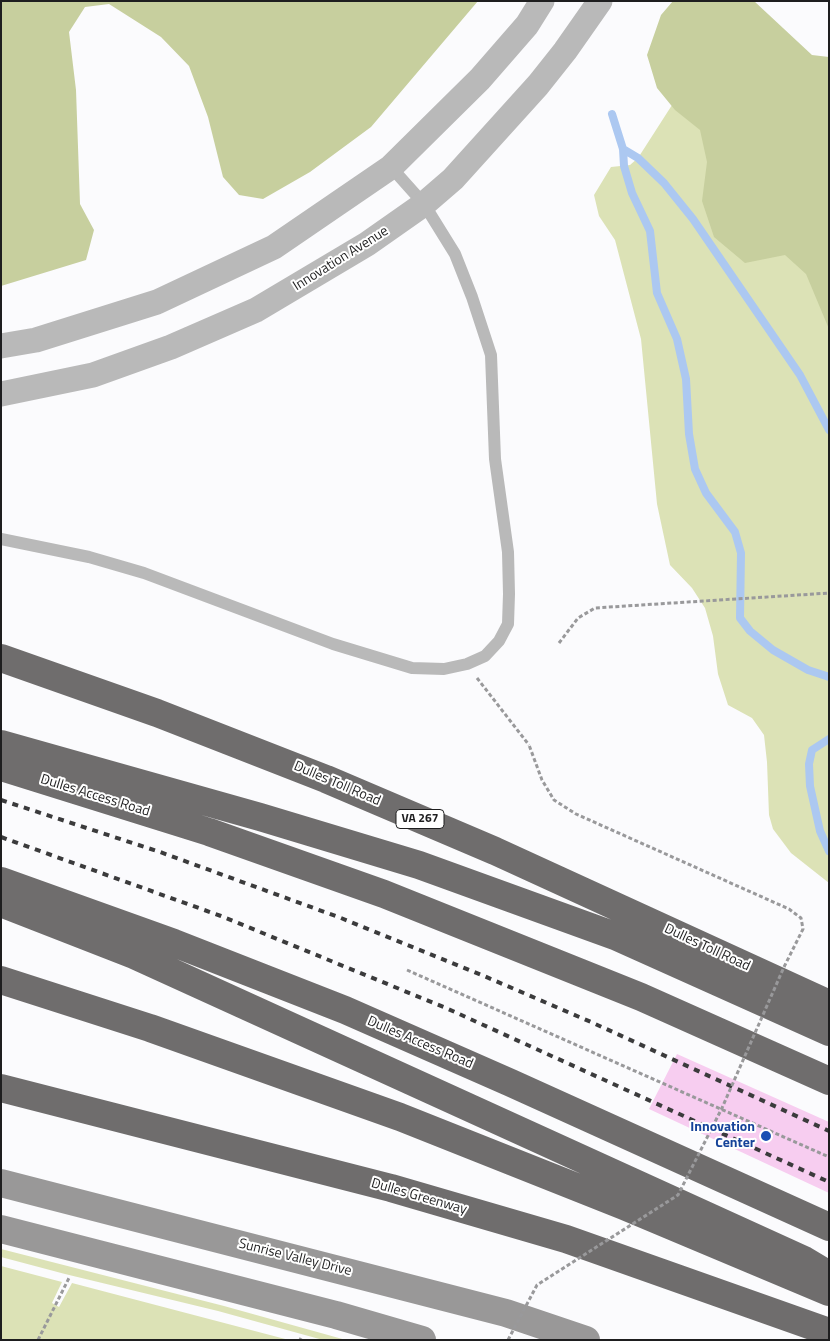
<!DOCTYPE html>
<style>
body{margin:0}
#map{position:relative;width:830px;height:1341px;overflow:hidden;background:#fbfbfd;font-family:"Titillium Web",sans-serif}
canvas{display:block}
.frame{position:absolute;inset:0;border:2px solid #1e1e1f;pointer-events:none}
</style>
<div id="map">
<canvas width="830" height="1341"></canvas>
<div class="frame"></div>
</div>
<script>
const ctx = document.querySelector('canvas').getContext('2d');
ctx.lineJoin = 'round';
function fill(path, color) { ctx.fillStyle = color; ctx.fill(path, 'evenodd'); }
const toPath = rows => new Path2D(rows.map(r => 'M' + r).join(''));
function stroke(path, color, width, dash) { ctx.strokeStyle = color; ctx.lineWidth = width; ctx.lineCap = dash ? 'butt' : 'round'; ctx.setLineDash(dash || []); ctx.stroke(path); }
function write(font, color, halo, rows, align = 'center') {
  ctx.font = font + ' "Titillium Web",sans-serif'; ctx.lineWidth = 4; ctx.setLineDash([]); ctx.textBaseline = 'middle'; ctx.strokeStyle = halo; ctx.fillStyle = color; for (const [text, x, y, turn = 0] of rows) {
    ctx.save(); ctx.translate(x, y); ctx.rotate((+turn || 0) * Math.PI / 180); ctx.textAlign = isNaN(turn) ? turn : align; if (halo) ctx.strokeText(text, 0, 0); ctx.fillText(text, 0, 0); ctx.restore();
  }
}
fill(toPath([
 [690,77,829,97,829,883,791,853,773,829,769,815,767,762,764,735,752,718,728,705,718,674,713,636,705,608,692,588,670,565,657,504,641,339,615,240,599,216,594,195,611,167,630,165,638,158],
 [1,1249,224,1306,346,1340,323,1340,218,1311,65,1274,1,1257],
 [1,1266,62,1282,52,1303,59,1307,72,1283,289,1340,1,1340]
]), '#dce2b6');
fill(toPath([
 [1,1,478,1,371,127,310,172,263,199,239,195,223,177,208,117,189,66,161,37,109,4,85,7,69,32,76,90,80,204,94,230,86,260,1,286],
 [673,1,754,1,812,55,829,57,829,329,806,274,785,255,745,263,714,237,702,201,707,162,700,130,675,110,657,88,647,55,661,15]
]), '#c7cf9e');
stroke(toPath([
 [612,114,623,149,624,166,632,193,650,231,657,293,677,339,686,379,689,434,695,469,706,493,735,532,741,553,740,618,750,631,773,650,808,670,829,677],
 [623,149,638,158,664,183,693,219,800,375,829,430],
 [829,739,812,750,809,764,810,786,820,831,829,851]
]), '#acc8f1', 8);
fill(toPath([
 [677,1054,829,1122,829,1193,649,1109]
]), '#f7cdf0');
stroke(toPath([
 [559,643,578,618,595,608,829,593],
 [477,678,529,745],
 [407,970,829,1157],
 [38,1340,69,1278],
 [300,1340,301,1338]
]), '#99999b', 3, [4, 2.5]);
stroke(toPath([
 [1,539,89,557,144,573,333,644,412,668,444,669,467,664,485,656,499,641,508,624,509,594,508,552,495,459,491,355,472,297,455,254,424,204,391,167]
]), '#b9b9b9', 12);
stroke(toPath([
 [1,346,36,340,157,302,274,247,391,167,480,79,527,25,542,1],
 [1,394,93,375,171,347,256,310,367,244,424,204,453,179,538,85,565,51,600,1]
]), '#b9b9b9', 25);
stroke(toPath([
 [1,1183,506,1313,586,1340],
 [1,1229,336,1315,422,1340]
]), '#999898', 28);
stroke(toPath([
 [1,658,157,713,326,779,495,851,829,1004],
 [1,744,260,817,419,865,615,936,829,1032],
 [1,767,209,832,384,894,641,997,829,1081],
 [1,881,174,943,345,1010,511,1083,829,1227],
 [1,903,134,955,804,1260,829,1275],
 [1,980,150,1028,400,1117,624,1206,829,1292],
 [1,1088,391,1188,566,1239,829,1332]
]), '#6f6d6d', 28);
stroke(toPath([
 [1,800,160,852,341,918,484,976,591,1022,829,1131],
 [1,837,221,916,446,1008,829,1182]
]), '#3b3b3c', 4, [6, 6]);
stroke(toPath([
 [508,1340,537,1285,678,1195,722,1108,784,967,803,929,801,918,789,909,576,814,554,800,542,780,529,745]
]), '#99999b', 3, [4, 2.5]);
for (const [x, y, r, color] of [
 [766,1136,6,"#1a4fb4"]
]) { const dot = new Path2D(); dot.arc(x, y, r, 0, 2 * Math.PI); ctx.fillStyle = color; ctx.fill(dot); stroke(dot, '#fff', 2); }
for (const [x, y, w] of [
 [420,819,48]
]) { const box = new Path2D(); box.roundRect(x - w / 2, y - 9.5, w, 19, 4); ctx.fillStyle = '#fff'; ctx.fill(box); stroke(box, '#1e1e1f', 1); }
write('bold 12px', '#1e1e1f', null, [
 ["VA 267",420,819]
]);
write('14px', '#1e1e1f', '#fff', [
 ["Innovation Avenue",341,259,-32],
 ["Dulles Toll Road",337,784,23],
 ["Dulles Access Road",95,796,17],
 ["Dulles Toll Road",707,948,25],
 ["Dulles Access Road",420,1043,23],
 ["Dulles Greenway",419,1197,16],
 ["Sunrise Valley Drive",295,1258,14]
]);
write('bold 14px', '#164399', '#fff', [
 ["Innovation",755,1128],
 ["Center",755,1144]
], 'right');
</script>
